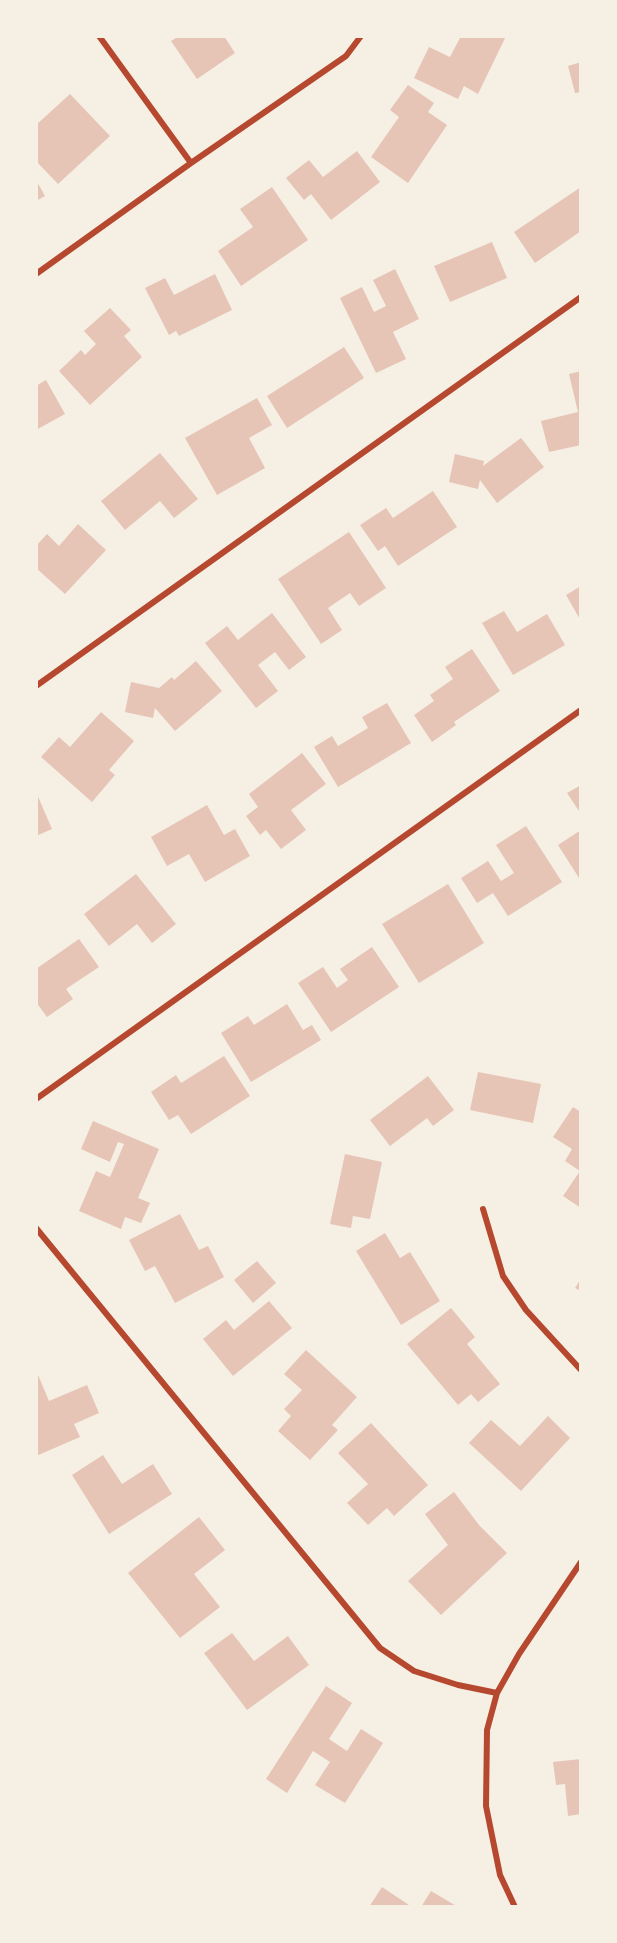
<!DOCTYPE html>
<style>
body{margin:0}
#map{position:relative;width:617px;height:1943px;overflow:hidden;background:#f6efe4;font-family:"Noto Serif",serif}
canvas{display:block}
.frame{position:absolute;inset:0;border:38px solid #f6efe4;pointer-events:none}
</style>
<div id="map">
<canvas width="617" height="1943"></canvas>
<div class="frame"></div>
</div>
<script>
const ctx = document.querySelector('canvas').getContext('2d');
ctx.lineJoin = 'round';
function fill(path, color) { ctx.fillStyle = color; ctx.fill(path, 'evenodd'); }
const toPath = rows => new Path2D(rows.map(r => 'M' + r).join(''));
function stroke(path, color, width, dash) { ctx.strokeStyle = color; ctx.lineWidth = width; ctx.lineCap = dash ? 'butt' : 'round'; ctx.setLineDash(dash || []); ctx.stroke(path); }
fill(toPath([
 [179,36,224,36,235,53,197,79,171,41],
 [461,36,506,36,478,94,464,86,458,99,414,78,429,47,450,57],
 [581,62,581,92,575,93,568,66],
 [408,85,434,103,428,112,447,125,408,183,371,157,399,117,390,110],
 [70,94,110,136,58,184,36,161,36,125],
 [357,151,380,182,331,220,311,194,304,200,286,178,309,160,323,177],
 [36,180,45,196,36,201],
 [272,187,308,240,241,286,218,251,253,227,240,209],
 [581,187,581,231,535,263,514,232],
 [492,242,507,278,450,302,434,266],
 [395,269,419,319,393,332,406,359,376,373,340,298,362,287,374,312,386,306,373,280],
 [215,274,232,310,179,336,176,331,169,335,145,288,165,278,174,295],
 [110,308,131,330,124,336,142,357,90,405,59,371,81,350,85,355,96,344,84,331],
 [344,347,364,378,287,428,267,396],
 [581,371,581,445,549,452,541,421,578,412,569,374],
 [46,380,65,414,36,430,36,386],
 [257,398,272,425,249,438,265,468,217,495,185,438],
 [521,438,544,467,497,503,480,480,478,489,449,482,455,454,484,461,483,466],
 [160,453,198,499,174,518,160,501,125,530,101,501],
 [433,491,457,527,398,566,385,546,378,551,360,525,386,508,393,518],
 [78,524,106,550,65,594,36,568,36,546,47,534,59,546],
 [349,532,386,588,359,606,350,593,328,608,342,630,321,644,278,579],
 [581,586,581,621,566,595],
 [504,611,517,632,547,614,565,645,513,675,482,623],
 [272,613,306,657,289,670,275,652,258,665,278,691,256,708,205,643,227,626,238,640],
 [472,649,500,691,454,722,456,725,432,742,414,715,434,701,430,695,453,679,445,667],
 [196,661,222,691,175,731,155,708,153,718,125,712,131,682,159,688,172,677,174,680],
 [387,703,411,743,338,787,314,747,332,736,338,746,368,728,362,717],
 [101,712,134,741,109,770,115,775,92,802,41,757,59,737,70,747],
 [302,753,326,784,291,810,306,830,281,849,266,830,260,835,246,816,258,807,249,794],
 [581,785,581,814,567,793],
 [36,792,52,829,36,836],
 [207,805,224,835,235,829,250,856,205,882,189,854,167,866,151,837],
 [526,826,562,882,508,916,493,893,477,903,461,878,488,861,501,881,514,873,496,845],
 [581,830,581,881,558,845],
 [136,874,176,924,152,943,137,924,109,946,84,914],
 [448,884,484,943,419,983,382,924],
 [79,939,99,967,66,989,73,999,47,1017,36,1002,36,969],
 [372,947,399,987,331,1032,298,983,323,967,337,988,348,980,340,969],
 [287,1004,303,1030,312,1025,321,1040,251,1082,221,1033,248,1016,254,1025],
 [224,1056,250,1096,191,1134,178,1115,169,1120,151,1092,176,1075,181,1083],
 [478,1072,541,1084,533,1123,470,1110],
 [428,1076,454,1110,433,1126,427,1118,390,1146,370,1120],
 [573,1107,581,1112,581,1208,563,1196,580,1171,565,1161,572,1149,553,1137],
 [93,1121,159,1149,138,1198,150,1203,141,1223,125,1217,121,1229,79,1211,96,1171,110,1177,124,1144,118,1142,110,1162,81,1149],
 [345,1154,382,1162,370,1219,353,1216,351,1228,330,1224],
 [180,1214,199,1250,208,1246,224,1277,175,1303,155,1266,145,1271,129,1240],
 [385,1233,400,1258,410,1252,440,1301,401,1325,356,1251],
 [257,1261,276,1283,253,1303,234,1280],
 [581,1279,581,1291,575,1288],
 [269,1301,292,1328,233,1376,203,1339,226,1320,234,1330],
 [451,1308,475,1337,467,1344,500,1384,478,1402,471,1394,458,1405,407,1344],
 [306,1350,357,1397,332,1425,338,1430,310,1460,278,1431,291,1416,284,1409,302,1390,284,1374],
 [36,1370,49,1401,87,1385,99,1413,74,1424,80,1437,36,1456],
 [548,1416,570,1438,521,1491,469,1443,491,1420,520,1446],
 [371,1423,428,1485,394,1516,387,1508,368,1525,347,1503,368,1484,338,1453],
 [103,1455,122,1484,153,1464,172,1494,109,1534,72,1475],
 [454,1492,479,1525,507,1553,441,1615,408,1581,448,1545,425,1514],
 [199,1517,225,1550,194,1574,220,1607,180,1638,128,1573],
 [232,1633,254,1661,288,1636,309,1665,247,1710,204,1653],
 [326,1686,352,1703,329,1739,347,1751,361,1729,383,1743,345,1803,315,1785,330,1762,313,1751,287,1793,266,1779],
 [581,1759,581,1814,568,1816,565,1784,556,1785,553,1762],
 [382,1887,409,1905,408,1907,369,1907],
 [431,1891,458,1907,421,1907]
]), '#e6c5b7');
stroke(toPath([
 [99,36,191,163],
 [36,274,191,163,346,56,361,36],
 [36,686,581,297],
 [36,1099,581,710],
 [483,1209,503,1276,526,1310,581,1370],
 [36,1228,380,1648,414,1671,458,1685,497,1693,487,1730,486,1806,500,1875,515,1907],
 [497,1693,519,1654,581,1562]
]), '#b5482f', 6);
</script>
